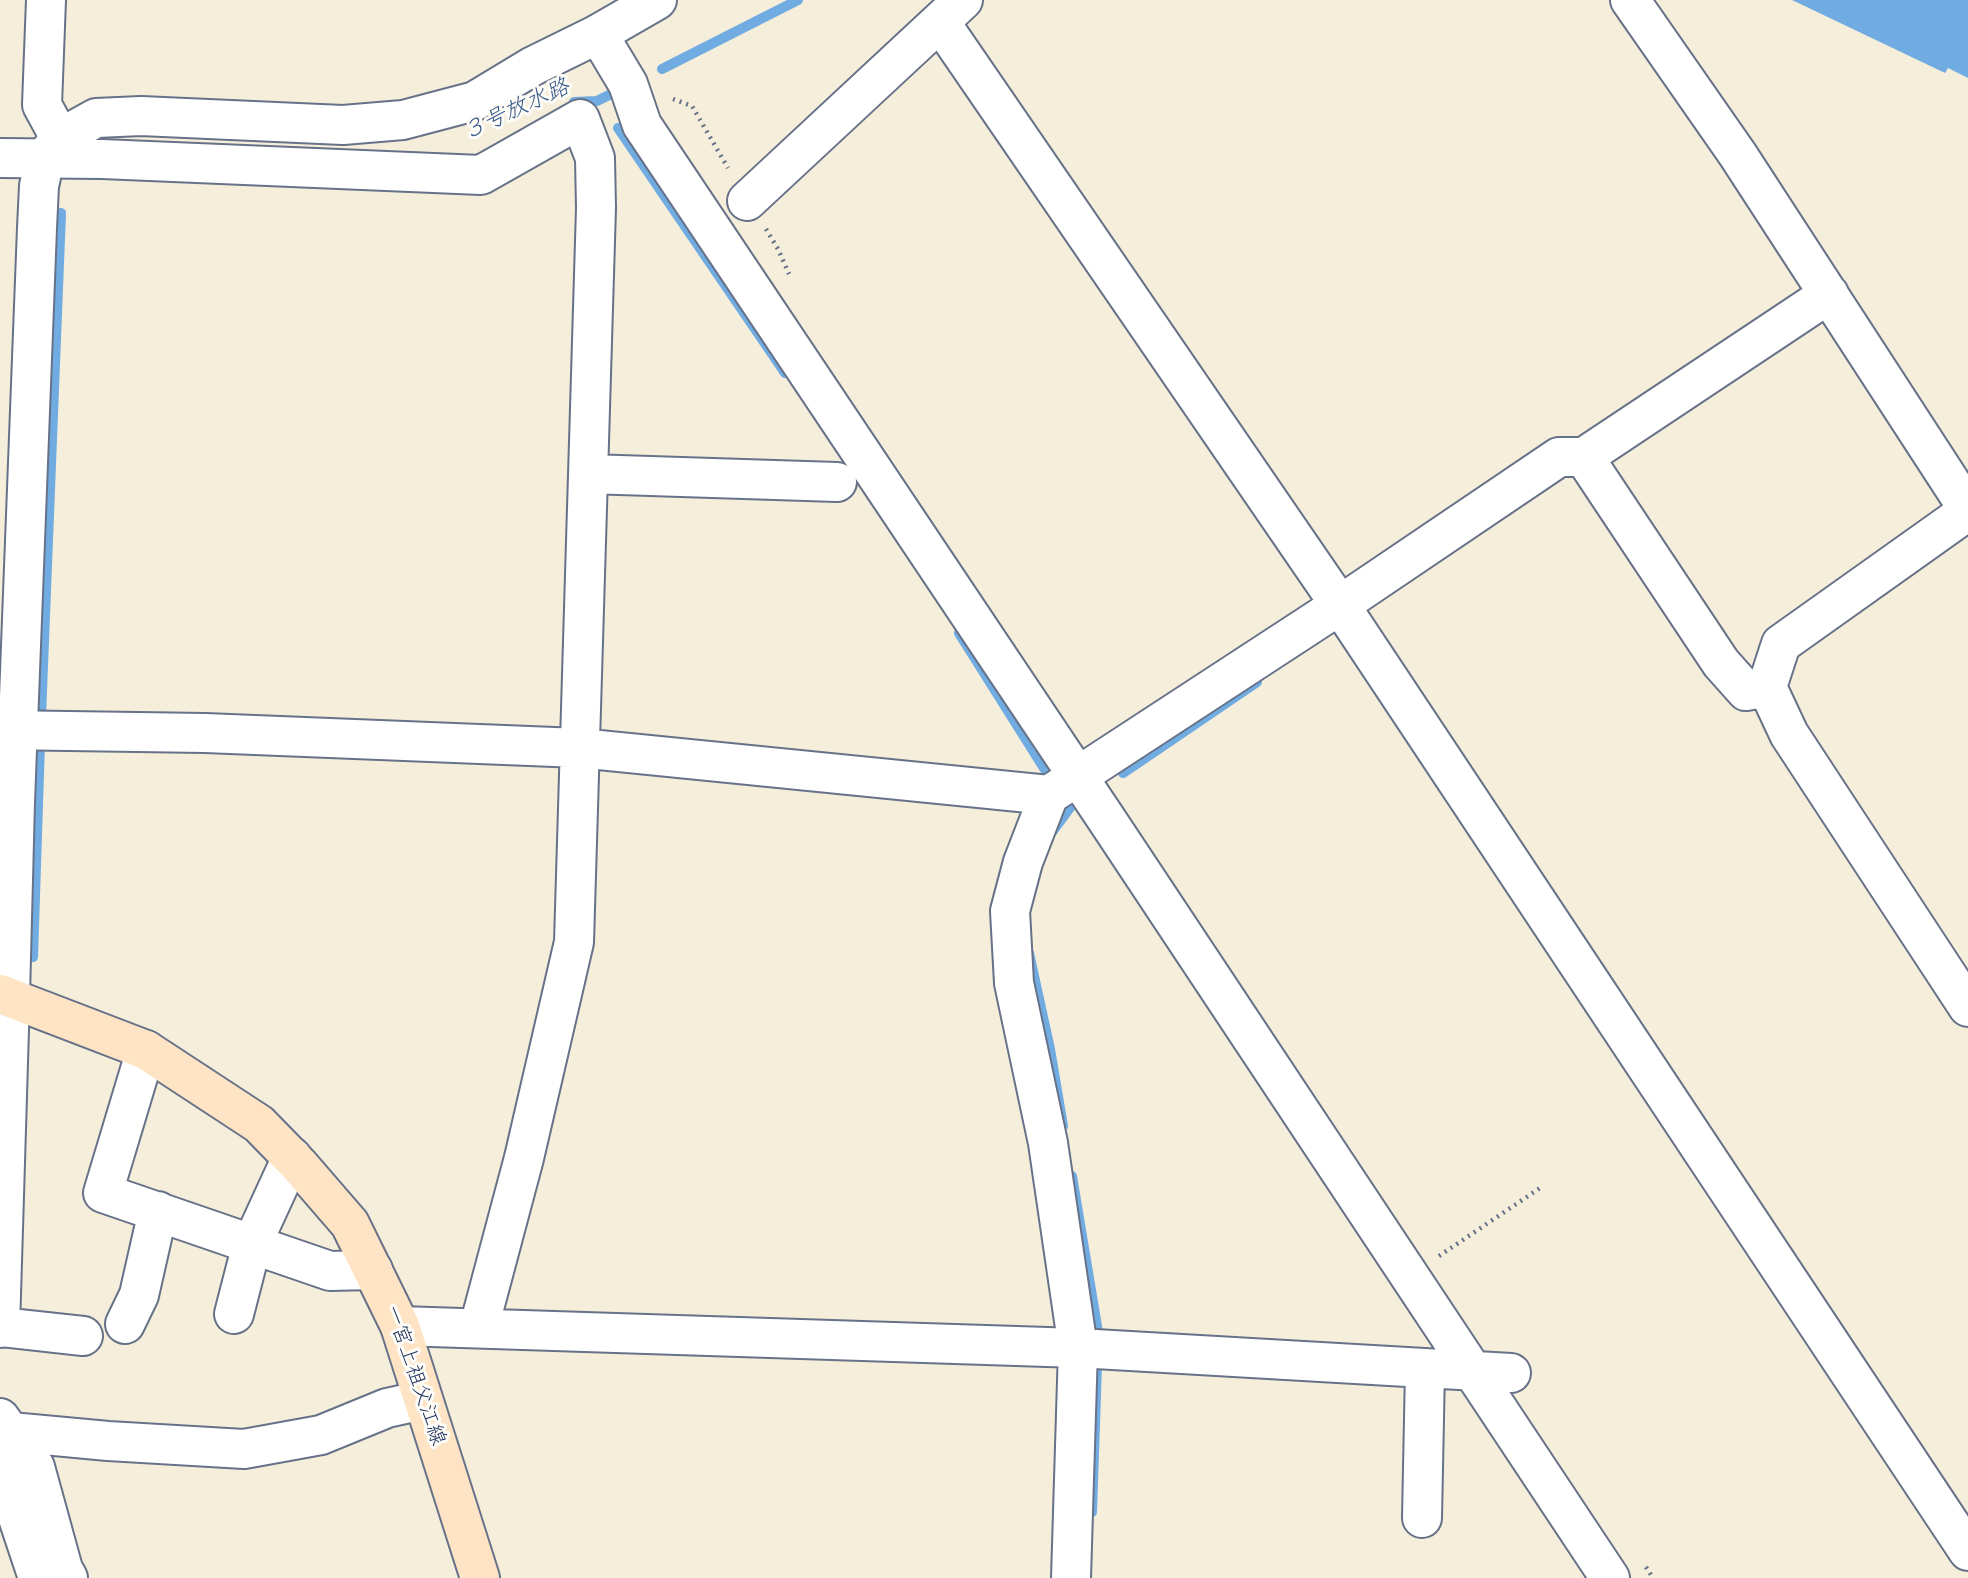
<!DOCTYPE html>
<meta charset="utf-8">
<style>
body{margin:0}
canvas{display:block;background:#f5eeda}
</style>
<canvas width="1968" height="1578"></canvas>
<script>
const ctx = document.querySelector('canvas').getContext('2d');
ctx.lineJoin = 'round';
function fill(path, color) { ctx.fillStyle = color; ctx.fill(path, 'evenodd'); }
const toPath = rows => new Path2D(rows.map(r => 'M' + r).join(''));
function stroke(path, color, width, dash) { ctx.strokeStyle = color; ctx.lineWidth = width; ctx.lineCap = dash ? 'butt' : 'round'; ctx.setLineDash(dash || []); ctx.stroke(path); }
function write(font, color, halo, rows, align = 'center') {
  ctx.font = font + ' Kalam,"Klee One",sans-serif'; ctx.lineWidth = 6; ctx.setLineDash([]); ctx.textBaseline = 'middle'; ctx.strokeStyle = halo; ctx.fillStyle = color; for (const [text, x, y, turn = 0] of rows) {
    ctx.save(); ctx.translate(x, y); ctx.rotate((+turn || 0) * Math.PI / 180); ctx.textAlign = isNaN(turn) ? turn : align; if (halo) ctx.strokeText(text, 0, 0); ctx.fillText(text, 0, 0); ctx.restore();
  }
}
fill(toPath([
 [1792,0,1968,0,1968,78,1948,68,1945,73]
]), '#70abe1');
stroke(toPath([
 [662,69,798,0],
 [574,102,597,101,619,90],
 [618,128,785,373],
 [959,633,1049,776],
 [41,716,61,213],
 [1123,773,1257,682],
 [1052,832,1072,805],
 [1029,953,1050,1049,1063,1126],
 [33,957,40,743],
 [1072,1176,1098,1332],
 [1092,1512,1097,1365]
]), '#70abe1', 10);
const minor = toPath([
 [46,0,42,105,60,138],
 [1630,0,1738,155,1968,509],
 [940,22,1340,605,1968,1551],
 [598,34,628,84,642,125,1107,820,1610,1578],
 [0,158,102,159,481,175,580,119,595,158,596,208,574,942,524,1158,479,1327],
 [747,201,963,0],
 [1584,457,1721,663,1746,691,1767,687],
 [588,474,837,482],
 [1968,511,1781,644,1767,687,1789,734,1968,1007],
 [0,730,205,733,579,748,1049,795],
 [146,1050,103,1193,330,1271,373,1270],
 [234,1314,252,1244,292,1157],
 [125,1324,139,1295,158,1211],
 [400,1326,1078,1348,1511,1373],
 [0,1327,83,1336],
 [0,1328,10,996],
 [0,1418,35,1467,63,1569,68,1578],
 [0,1431,108,1441,244,1449,321,1435,387,1408,423,1400],
 [0,1464,38,1578],
 [1422,1518,1425,1369],
 [1071,1578,1078,1348,1048,1143,1014,983,1010,911,1023,862,1049,795,1340,605,1559,457,1584,457,1829,294]
]);
const tertiary = toPath([
 [10,996,15,802,37,228,39,186,45,158,60,138,96,118,141,116,343,125,403,120,475,101,533,66,598,34,657,0]
]);
const secondary = toPath([
 [0,994,146,1050,259,1124,299,1165,350,1224,400,1326,480,1578]
]);
stroke(minor, '#677289', 42);
stroke(tertiary, '#677289', 42);
stroke(secondary, '#677289', 42);
stroke(toPath([
 [673,99,692,106,728,168],
 [766,229,778,249,789,274],
 [1439,1256,1543,1186],
 [1646,1567,1653,1578]
]), '#677289', 4.5, [2, 5]);
stroke(minor, '#fff', 38);
stroke(tertiary, '#fff', 38);
stroke(secondary, '#fee4c5', 38);
write('21px', '#1b2f5e', '#fdfcf7', [
 ["一宮上祖父江線",413,1376,71]
]);
write('italic 23px', '#395a8c', '#fdfcf7', [
 ["３号放水路",517,112,-25]
]);
</script>
